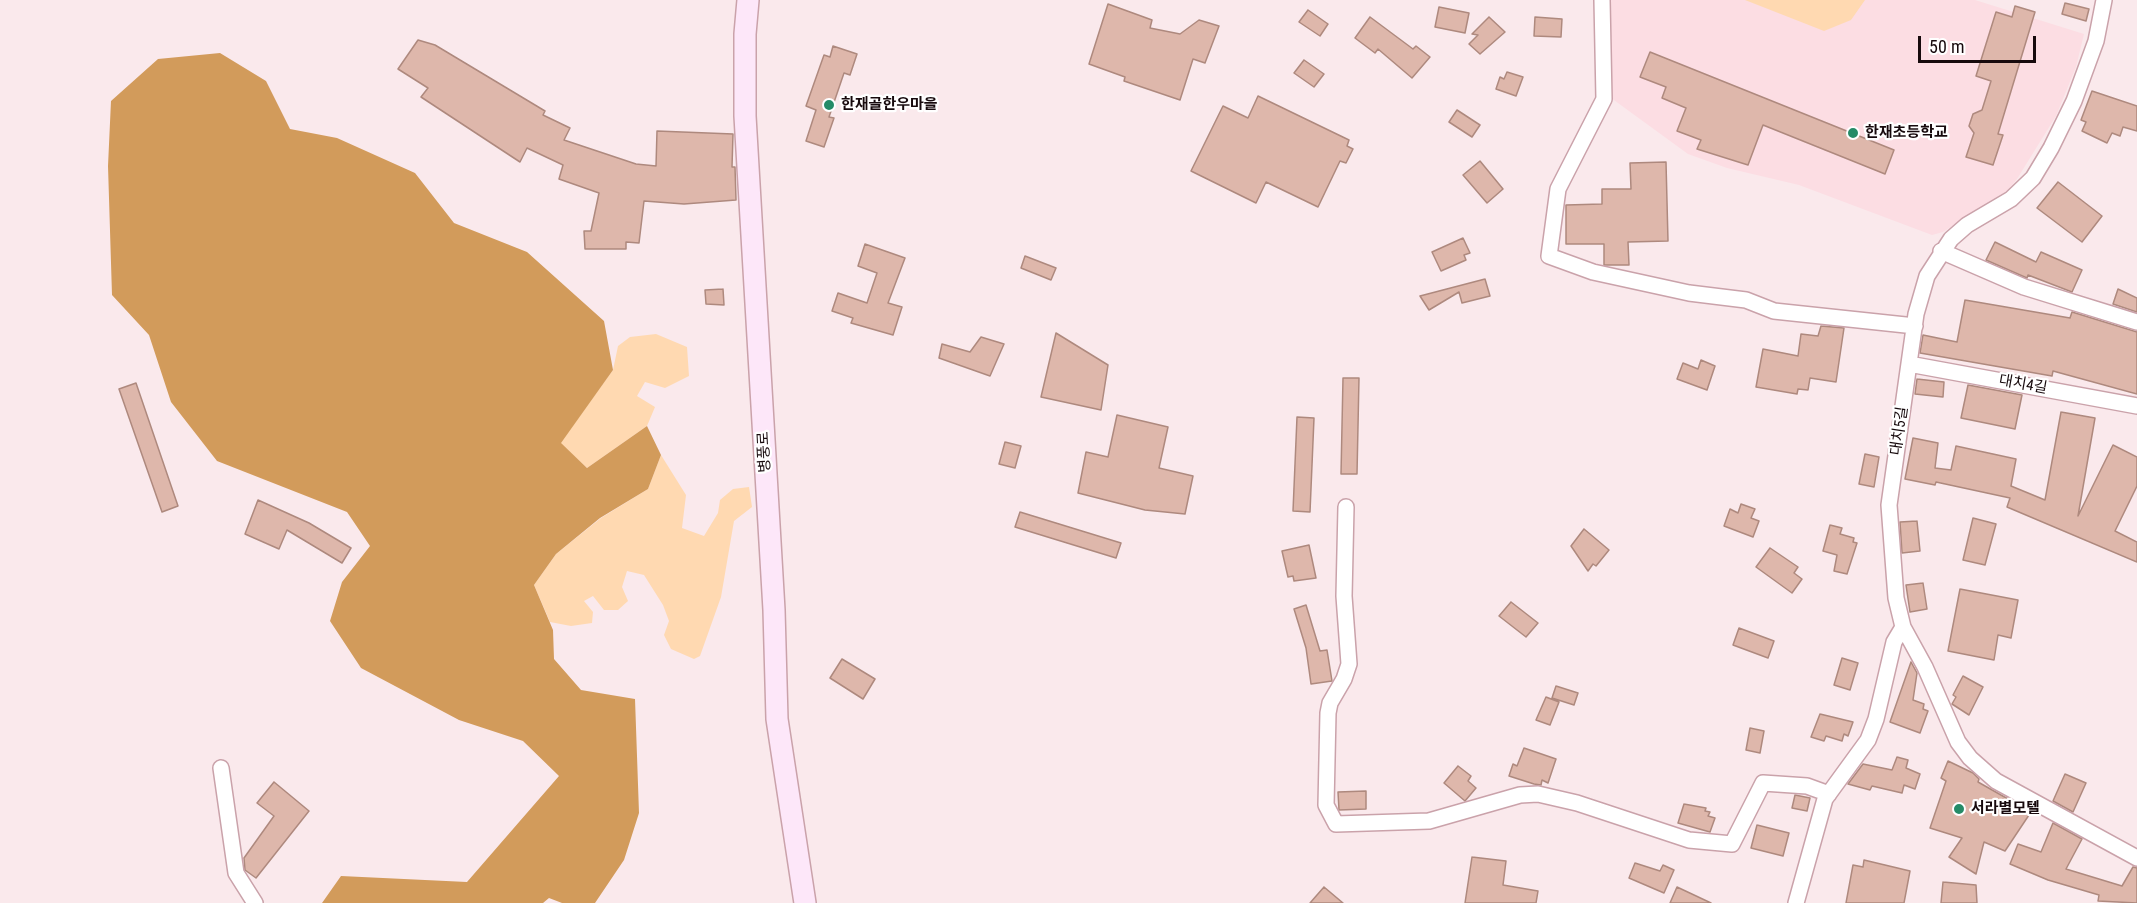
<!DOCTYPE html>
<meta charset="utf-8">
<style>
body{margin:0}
#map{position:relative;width:2137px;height:903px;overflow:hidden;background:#fae9ec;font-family:"Roboto Condensed",sans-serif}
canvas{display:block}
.scale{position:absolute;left:1918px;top:36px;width:118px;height:27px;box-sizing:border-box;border:3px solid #170a0d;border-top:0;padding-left:8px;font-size:18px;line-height:21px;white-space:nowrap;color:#170a0d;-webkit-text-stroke:4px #fff;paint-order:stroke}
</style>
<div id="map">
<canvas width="2137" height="903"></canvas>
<div class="scale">50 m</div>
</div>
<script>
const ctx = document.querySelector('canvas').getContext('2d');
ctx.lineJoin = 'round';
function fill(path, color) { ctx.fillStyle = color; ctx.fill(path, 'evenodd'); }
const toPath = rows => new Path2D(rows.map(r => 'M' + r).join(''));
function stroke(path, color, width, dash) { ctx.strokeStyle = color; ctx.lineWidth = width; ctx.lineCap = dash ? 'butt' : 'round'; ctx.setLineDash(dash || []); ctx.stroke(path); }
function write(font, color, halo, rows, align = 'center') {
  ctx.font = font + ' "Roboto Condensed","Noto Sans KR",sans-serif'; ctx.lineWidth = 4.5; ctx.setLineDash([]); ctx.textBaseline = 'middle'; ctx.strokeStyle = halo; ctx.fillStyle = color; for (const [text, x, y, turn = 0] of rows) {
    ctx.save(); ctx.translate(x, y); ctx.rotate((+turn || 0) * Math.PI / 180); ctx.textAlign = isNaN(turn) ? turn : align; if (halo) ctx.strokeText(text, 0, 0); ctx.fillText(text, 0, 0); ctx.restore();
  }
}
fill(toPath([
 [1607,0,1975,0,2084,34,2076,67,2056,116,2017,179,2008,190,1943,232,1932,235,1799,185,1727,168,1688,154,1607,95]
]), '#fcdde3');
fill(toPath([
 [1745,0,1865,0,1851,20,1824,31],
 [656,334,687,347,689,376,665,388,645,382,637,396,655,407,647,426,587,468,560,443,613,370,618,346,630,337],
 [661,455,686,495,682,528,704,536,718,513,720,500,733,489,749,487,752,507,734,521,721,597,700,656,694,659,671,649,664,635,669,621,663,605,644,575,627,571,622,587,628,601,618,610,604,610,593,596,584,601,593,612,592,623,571,626,550,622,534,585,556,554,601,518,648,489]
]), '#ffd9b1');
fill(toPath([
 [220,53,266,81,290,129,337,138,415,173,454,223,527,252,604,321,613,370,561,443,587,468,647,426,661,455,648,489,600,518,556,554,534,585,553,630,554,659,581,690,635,699,639,813,624,860,595,903,562,903,549,898,543,903,322,903,341,876,467,882,559,776,523,741,459,720,361,668,330,621,342,582,370,546,347,512,217,461,171,402,149,335,112,295,108,166,111,101,158,59]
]), '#d29b5b');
const building = toPath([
 [2065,3,2089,9,2086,21,2062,14,2065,3],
 [1108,4,1152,20,1150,28,1180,34,1199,20,1219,26,1205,63,1193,59,1180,100,1124,81,1125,77,1089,64,1108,4],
 [2015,6,2035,12,1998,134,2003,135,1993,165,1966,157,1974,133,1969,126,1973,114,1982,110,1991,81,1976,76,1996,12,2012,17,2015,6],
 [1439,7,1469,13,1465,33,1435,27,1439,7],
 [1308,10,1328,24,1320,36,1299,22,1308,10],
 [1370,17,1413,49,1416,46,1430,57,1412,78,1378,49,1375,53,1355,38,1370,17],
 [1489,17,1505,32,1480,54,1469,44,1478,35,1472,34,1489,17],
 [1535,17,1562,19,1561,37,1534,36,1535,17],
 [418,40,435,45,545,111,543,115,570,128,564,140,636,164,656,166,657,131,733,134,732,167,735,167,736,200,684,204,644,201,639,243,626,242,626,249,585,249,584,231,591,231,599,193,559,179,563,165,527,148,520,162,421,97,428,88,398,69,418,40],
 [833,46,857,54,850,75,844,73,829,117,834,118,824,147,806,141,816,110,806,106,824,55,830,57,833,46],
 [1650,52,1894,150,1885,174,1763,125,1748,165,1697,149,1701,140,1677,131,1686,108,1662,98,1666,87,1640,77,1650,52],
 [1304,60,1324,74,1314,87,1294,73,1304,60],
 [1507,72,1523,77,1516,96,1496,89,1500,77,1504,79,1507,72],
 [2092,91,2137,106,2137,131,2123,127,2120,136,2112,133,2107,143,2082,131,2086,122,2081,120,2092,91],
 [1258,96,1349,140,1347,146,1353,149,1346,163,1340,161,1318,207,1266,182,1256,203,1191,171,1223,106,1248,118,1258,96],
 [1457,110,1480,125,1472,137,1449,122,1457,110],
 [1480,161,1503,189,1487,203,1463,175,1480,161],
 [1666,162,1668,241,1628,242,1629,265,1604,265,1604,244,1566,244,1566,205,1602,204,1602,189,1631,189,1630,163,1666,162],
 [2058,182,2102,216,2082,242,2037,208,2058,182],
 [1463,238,1470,253,1464,255,1466,260,1441,271,1432,252,1463,238],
 [1995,242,2036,262,2041,252,2082,270,2072,292,2028,275,2027,278,1986,260,1995,242],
 [865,244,905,258,888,303,902,307,893,335,851,323,853,318,832,311,838,293,867,303,877,273,858,266,865,244],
 [1025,256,1056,268,1051,280,1021,268,1025,256],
 [1485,279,1490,296,1462,303,1459,292,1429,310,1420,296,1485,279],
 [723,289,724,305,706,304,705,290,723,289],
 [2118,289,2137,298,2137,312,2113,304,2118,289],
 [1965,300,2070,318,2072,312,2137,332,2137,394,2053,371,2052,376,1920,353,1923,335,1957,342,1965,300],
 [1821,326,1844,328,1836,382,1810,378,1808,390,1798,389,1797,394,1756,387,1763,349,1798,356,1801,334,1818,336,1821,326],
 [1056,333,1108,365,1101,410,1041,397,1056,333],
 [981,337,1004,344,990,376,939,358,942,344,970,352,981,337],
 [1701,360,1715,366,1707,390,1677,379,1683,363,1698,369,1701,360],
 [1343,378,1359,378,1357,474,1341,474,1343,378],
 [1917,379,1944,382,1943,397,1915,394,1917,379],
 [136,383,178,506,162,512,119,389,136,383],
 [1968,385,2022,395,2015,429,1961,418,1968,385],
 [2061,412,2095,418,2078,516,2113,445,2137,457,2137,486,2115,531,2137,542,2137,562,2007,507,2010,498,1936,482,1935,485,1905,479,1913,438,1938,443,1935,468,1951,470,1956,446,2016,459,2011,486,2045,500,2061,412],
 [1117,415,1168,427,1159,468,1193,476,1185,514,1145,510,1078,493,1086,452,1108,457,1117,415],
 [1297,417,1314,418,1310,512,1293,511,1297,417],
 [1005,442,1021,446,1015,468,999,464,1005,442],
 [1865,454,1879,457,1874,487,1859,484,1865,454],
 [258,500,309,523,351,548,342,563,287,530,279,549,245,534,258,500],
 [1741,504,1755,509,1751,518,1759,521,1753,537,1724,526,1730,509,1738,513,1741,504],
 [1020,512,1121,543,1116,558,1015,527,1020,512],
 [1973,518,1996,524,1985,565,1963,560,1973,518],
 [1917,521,1920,551,1902,553,1900,522,1917,521],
 [1830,525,1842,528,1840,534,1854,538,1853,542,1857,543,1847,574,1834,571,1837,555,1823,551,1830,525],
 [1584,529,1609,550,1596,566,1593,564,1588,571,1571,546,1584,529],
 [1309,545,1316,578,1294,581,1293,576,1288,577,1282,551,1309,545],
 [1770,548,1798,567,1794,573,1802,579,1792,593,1756,567,1770,548],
 [1923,583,1927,609,1910,612,1906,585,1923,583],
 [1960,589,2018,600,2011,638,1998,635,1994,660,1948,651,1960,589],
 [1511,602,1538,623,1526,637,1499,616,1511,602],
 [1306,605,1320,651,1327,650,1332,681,1311,684,1306,648,1294,609,1306,605],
 [1739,628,1774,641,1768,658,1733,645,1739,628],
 [1842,658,1858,663,1850,690,1834,685,1842,658],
 [842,659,875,679,863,699,830,678,842,659],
 [1911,662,1917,673,1913,700,1924,704,1923,709,1928,711,1920,733,1890,722,1911,662],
 [1963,676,1983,687,1969,715,1952,704,1956,697,1953,695,1963,676],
 [1556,686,1578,693,1574,705,1552,698,1556,686],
 [1546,697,1559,702,1550,725,1536,720,1546,697],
 [1820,714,1853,722,1848,736,1844,734,1842,741,1826,736,1824,741,1811,737,1820,714],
 [1750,728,1764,731,1760,753,1746,750,1750,728],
 [1524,748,1556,759,1548,783,1542,780,1541,785,1534,784,1509,776,1513,764,1517,766,1524,748],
 [1897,757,1908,760,1906,768,1920,774,1915,789,1904,785,1902,793,1872,786,1870,790,1848,784,1863,764,1892,770,1897,757],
 [1948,761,1973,773,1979,779,1978,782,2031,812,2005,851,1984,842,1976,874,1949,857,1962,838,1930,828,1946,781,1941,778,1948,761],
 [1458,766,1471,776,1468,781,1476,788,1465,801,1444,783,1458,766],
 [2065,774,2086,783,2073,812,2053,801,2065,774],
 [274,782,309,811,256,878,245,870,244,858,274,816,257,803,274,782],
 [1366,791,1366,809,1339,810,1338,792,1366,791],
 [1795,795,1810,798,1807,811,1792,808,1795,795],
 [1684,804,1706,808,1705,811,1710,812,1708,816,1715,818,1710,832,1678,823,1684,804],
 [2053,823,2082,839,2066,869,2122,886,2133,867,2137,868,2137,903,2098,901,2099,895,2048,880,2010,864,2018,844,2041,852,2053,823],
 [1757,825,1789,833,1783,856,1751,848,1757,825],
 [1472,857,1506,861,1503,885,1538,891,1536,903,1465,903,1472,857],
 [1864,860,1910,871,1904,903,1846,903,1853,865,1863,867,1864,860],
 [1635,863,1660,871,1663,865,1674,870,1664,893,1629,878,1635,863],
 [1943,882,1976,885,1977,903,1941,903,1943,882],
 [1324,887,1343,903,1310,903,1324,887],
 [1677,887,1711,903,1670,903,1677,887]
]);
fill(building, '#deb7ab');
stroke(building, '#ae897e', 1.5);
const street = toPath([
 [1602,0,1604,99,1558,189,1549,256,1593,272,1689,293,1746,300,1774,311,1915,326],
 [1941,251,2024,287,2137,322],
 [1909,364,2137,406],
 [1346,507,1344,596,1349,664,1344,679,1330,703,1328,713,1326,805,1336,824,1429,821,1520,795,1538,794,1577,803,1689,840,1732,844,1763,783,1807,786,1829,794],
 [1903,627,1925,667,1958,742,1970,758,1996,781,2137,858],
 [221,768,236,873,255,903],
 [1796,903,1825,799,1868,740,1876,719,1894,642,1903,627,1896,598,1889,505,1916,314,1927,276,1951,239,1967,225,2011,199,2033,178,2051,148,2074,101,2096,41,2104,0]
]);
const secondary = toPath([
 [748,0,745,34,745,116,774,610,777,719,805,903]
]);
stroke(street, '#caa2aa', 18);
stroke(secondary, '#caa2aa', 24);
stroke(street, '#fff', 15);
stroke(secondary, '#fde7f9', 21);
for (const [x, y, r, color] of [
 [829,105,6,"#258b67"],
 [1853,133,6,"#258b67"],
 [1959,809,6,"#258b67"]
]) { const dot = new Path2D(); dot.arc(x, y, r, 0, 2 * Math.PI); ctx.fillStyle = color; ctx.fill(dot); stroke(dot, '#fff', 2); }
write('bold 15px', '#170a0d', '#fff', [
 ["한재골한우마을",841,105],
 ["한재초등학교",1865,133],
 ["서라별모텔",1971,809]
], 'left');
write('15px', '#170a0d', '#fff', [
 ["대치4길",2023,385,10],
 ["대치5길",1900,431,-82],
 ["병풍로",765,452,-93]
]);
</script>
